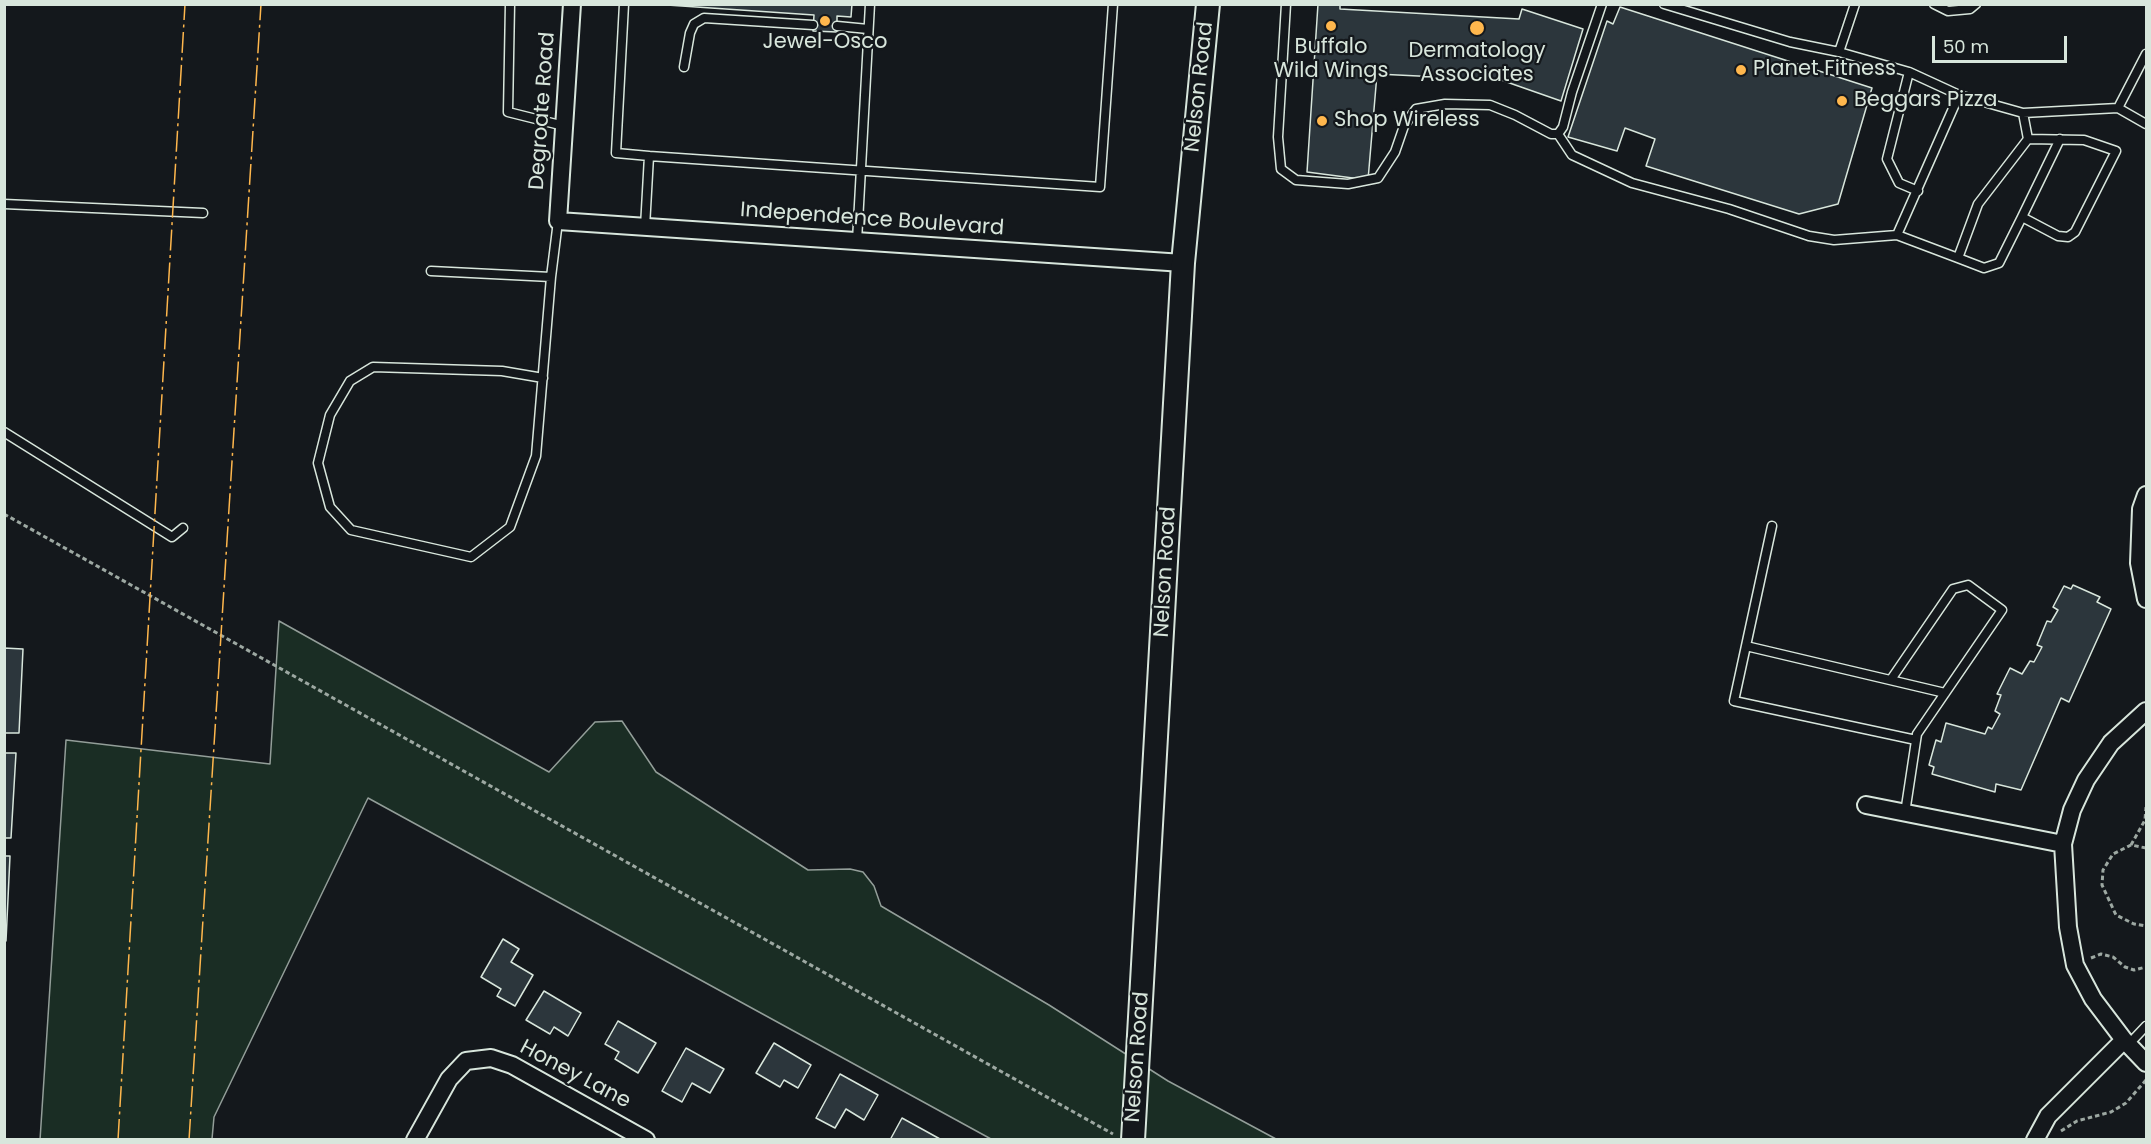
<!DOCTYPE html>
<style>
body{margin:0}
#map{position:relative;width:2151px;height:1144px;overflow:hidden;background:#14181c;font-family:Poppins,sans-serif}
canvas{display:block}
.frame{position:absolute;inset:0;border:6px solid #d8e6dc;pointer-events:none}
.scale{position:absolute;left:1932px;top:36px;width:135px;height:27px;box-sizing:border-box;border:3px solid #d8e6dc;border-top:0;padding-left:8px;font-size:18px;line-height:21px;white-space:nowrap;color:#d8e6dc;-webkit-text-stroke:4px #14181c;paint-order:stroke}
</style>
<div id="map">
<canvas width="2151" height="1144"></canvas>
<div class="frame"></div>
<div class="scale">50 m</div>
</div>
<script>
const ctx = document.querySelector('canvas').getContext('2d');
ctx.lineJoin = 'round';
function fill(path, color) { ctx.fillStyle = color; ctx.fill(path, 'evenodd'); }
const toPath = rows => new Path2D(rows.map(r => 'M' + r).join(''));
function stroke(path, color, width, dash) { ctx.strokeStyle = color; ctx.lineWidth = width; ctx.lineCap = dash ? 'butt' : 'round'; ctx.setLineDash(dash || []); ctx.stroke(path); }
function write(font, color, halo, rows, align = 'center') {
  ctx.font = font + ' Poppins,sans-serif'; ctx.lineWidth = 4.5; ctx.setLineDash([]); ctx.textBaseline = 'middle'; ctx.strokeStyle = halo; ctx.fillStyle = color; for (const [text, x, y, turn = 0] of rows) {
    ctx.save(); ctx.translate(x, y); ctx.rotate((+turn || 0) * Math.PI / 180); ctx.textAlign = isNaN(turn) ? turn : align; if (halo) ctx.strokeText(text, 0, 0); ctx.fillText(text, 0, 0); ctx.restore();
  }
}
const green = toPath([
 [279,621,549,772,595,722,622,721,656,772,808,870,850,869,863,872,874,886,881,906,1049,1005,1168,1081,1276,1139,991,1139,368,798,214,1117,212,1139,40,1140,66,740,270,764,279,621]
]);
fill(green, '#1a2d24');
stroke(green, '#939e99', 1.5);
const building = toPath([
 [852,4,851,17,837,16,837,32,813,31,814,15,667,5,852,4],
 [1318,4,1340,4,1340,9,1519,19,1522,9,1583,29,1561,101,1501,80,1377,74,1368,180,1307,172,1318,4],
 [1620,7,1872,88,1838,204,1799,214,1646,166,1655,139,1625,128,1617,151,1568,137,1607,21,1613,24,1620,7],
 [2073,585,2100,597,2097,602,2111,609,2069,702,2061,698,2021,790,1996,784,1995,792,1932,774,1934,767,1929,765,1936,740,1941,742,1946,723,1985,734,1988,727,1992,729,2000,714,1995,711,2001,695,1997,694,2010,668,2022,674,2030,661,2034,662,2042,647,2037,645,2047,621,2051,622,2058,610,2053,607,2064,586,2071,589,2073,585],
 [4,648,23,649,19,733,4,733,4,648],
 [4,753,16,753,11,838,4,838,4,753],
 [4,856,10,856,6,941,4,941,4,856],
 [503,939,519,949,511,962,533,975,515,1006,497,996,501,989,481,977,503,939],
 [544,991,581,1013,568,1036,554,1027,550,1034,526,1020,544,991],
 [618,1021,656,1043,638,1073,615,1059,619,1052,605,1044,618,1021],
 [774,1043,811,1065,798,1088,784,1080,780,1087,756,1073,774,1043],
 [686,1048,724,1069,710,1093,692,1083,682,1102,662,1091,686,1048],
 [840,1074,878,1095,864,1120,846,1109,835,1128,816,1118,840,1074],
 [902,1118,940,1139,940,1140,890,1140,902,1118]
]);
fill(building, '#2c363c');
stroke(building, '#d8e6dc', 1.5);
const lane = toPath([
 [510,4,508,112,564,126],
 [624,4,616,153,649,156,645,227],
 [1286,4,1278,137,1281,169,1296,180,1348,184,1378,178,1395,152,1404,126,1416,109,1445,104,1490,105,1515,115,1551,134,1558,134,1563,127,1572,92,1602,4],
 [1664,4,1790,42,1839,52,1855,4],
 [1934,4,1948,11,1970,9,1976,4],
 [837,26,868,29],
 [1839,52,1909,72,1959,95,2023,113,2028,139,1978,204,1958,258,1897,235,1959,95],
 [2146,54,2118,108,2146,124],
 [684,67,690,33,694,24,704,18,813,25],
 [1909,72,1887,159,1899,183,1918,191],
 [2023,113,2118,108],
 [1558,134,1572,155,1632,183,1729,209,1809,236,1834,240,1897,235],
 [649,156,1100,187,1113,4],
 [4,204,203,213],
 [2022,217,2060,139],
 [857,241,870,4],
 [1958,258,1984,268,1999,263,2022,217,2058,236,2068,237,2075,232,2116,151,2084,140,2028,139],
 [431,271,551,277,558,221],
 [543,378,502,371,373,367,350,381,330,415,318,463,330,507,351,530,471,557,510,527,536,456,551,277],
 [4,432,172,537,183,528],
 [1772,526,1734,701,1916,740],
 [1746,646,1945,693],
 [1892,678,1953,589,1968,585,2002,610,1917,734,1905,813],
 [2129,1044,2146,1026]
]);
const street = toPath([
 [572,4,558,221,1183,263],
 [2146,495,2141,509,2139,563,2146,599],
 [2146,711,2111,743,2086,780,2072,810,2063,844,2068,927,2075,965,2093,999,2124,1040,2146,1063],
 [1866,805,2063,844],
 [415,1140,449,1079,466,1061,491,1058,512,1065,646,1140],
 [2035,1140,2048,1116,2124,1040]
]);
const secondary = toPath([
 [1133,1140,1183,263,1208,4]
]);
stroke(lane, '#d8e6dc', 11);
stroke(street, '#d8e6dc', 20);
stroke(secondary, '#d8e6dc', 26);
stroke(toPath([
 [4,514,1113,1134],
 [2131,845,2145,820,2146,807],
 [2146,848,2131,845,2113,854,2103,870,2102,885,2116,915,2134,924,2146,926],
 [2091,958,2101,954,2113,957,2125,967,2134,970,2146,967],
 [2061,1131,2077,1121,2111,1112,2126,1103,2146,1080]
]), '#9da8a2', 3, [4.5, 3]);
stroke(lane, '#14181c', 8);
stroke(street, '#14181c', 16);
stroke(secondary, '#14181c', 22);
stroke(toPath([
 [118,1140,185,4],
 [189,1140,261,4]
]), '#ffb74d', 1.5, [21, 4.5, 3, 4.5]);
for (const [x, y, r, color] of [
 [825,21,6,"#ffb74d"],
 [1331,26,6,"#ffb74d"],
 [1477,28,8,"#ffb74d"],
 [1741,70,6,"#ffb74d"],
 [1842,101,6,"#ffb74d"],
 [1322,121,6,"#ffb74d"]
]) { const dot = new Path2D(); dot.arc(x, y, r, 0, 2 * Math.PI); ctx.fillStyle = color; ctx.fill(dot); stroke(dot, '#14181c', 2); }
write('21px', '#d8e6dc', '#14181c', [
 ["Jewel-Osco",825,43],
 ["Buffalo",1331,48],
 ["Wild Wings",1331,72],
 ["Dermatology",1477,52],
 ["Associates",1477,76],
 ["Planet Fitness",1753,70,"left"],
 ["Beggars Pizza",1854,101,"left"],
 ["Shop Wireless",1334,121,"left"]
]);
write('21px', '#d8e6dc', '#14181c', [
 ["Nelson Road",1200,87,-84],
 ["Degroate Road",543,111,-86],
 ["Independence Boulevard",872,220,4],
 ["Nelson Road",1166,572,-87],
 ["Nelson Road",1138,1057,-86],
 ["Honey Lane",575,1075,28]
]);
</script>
